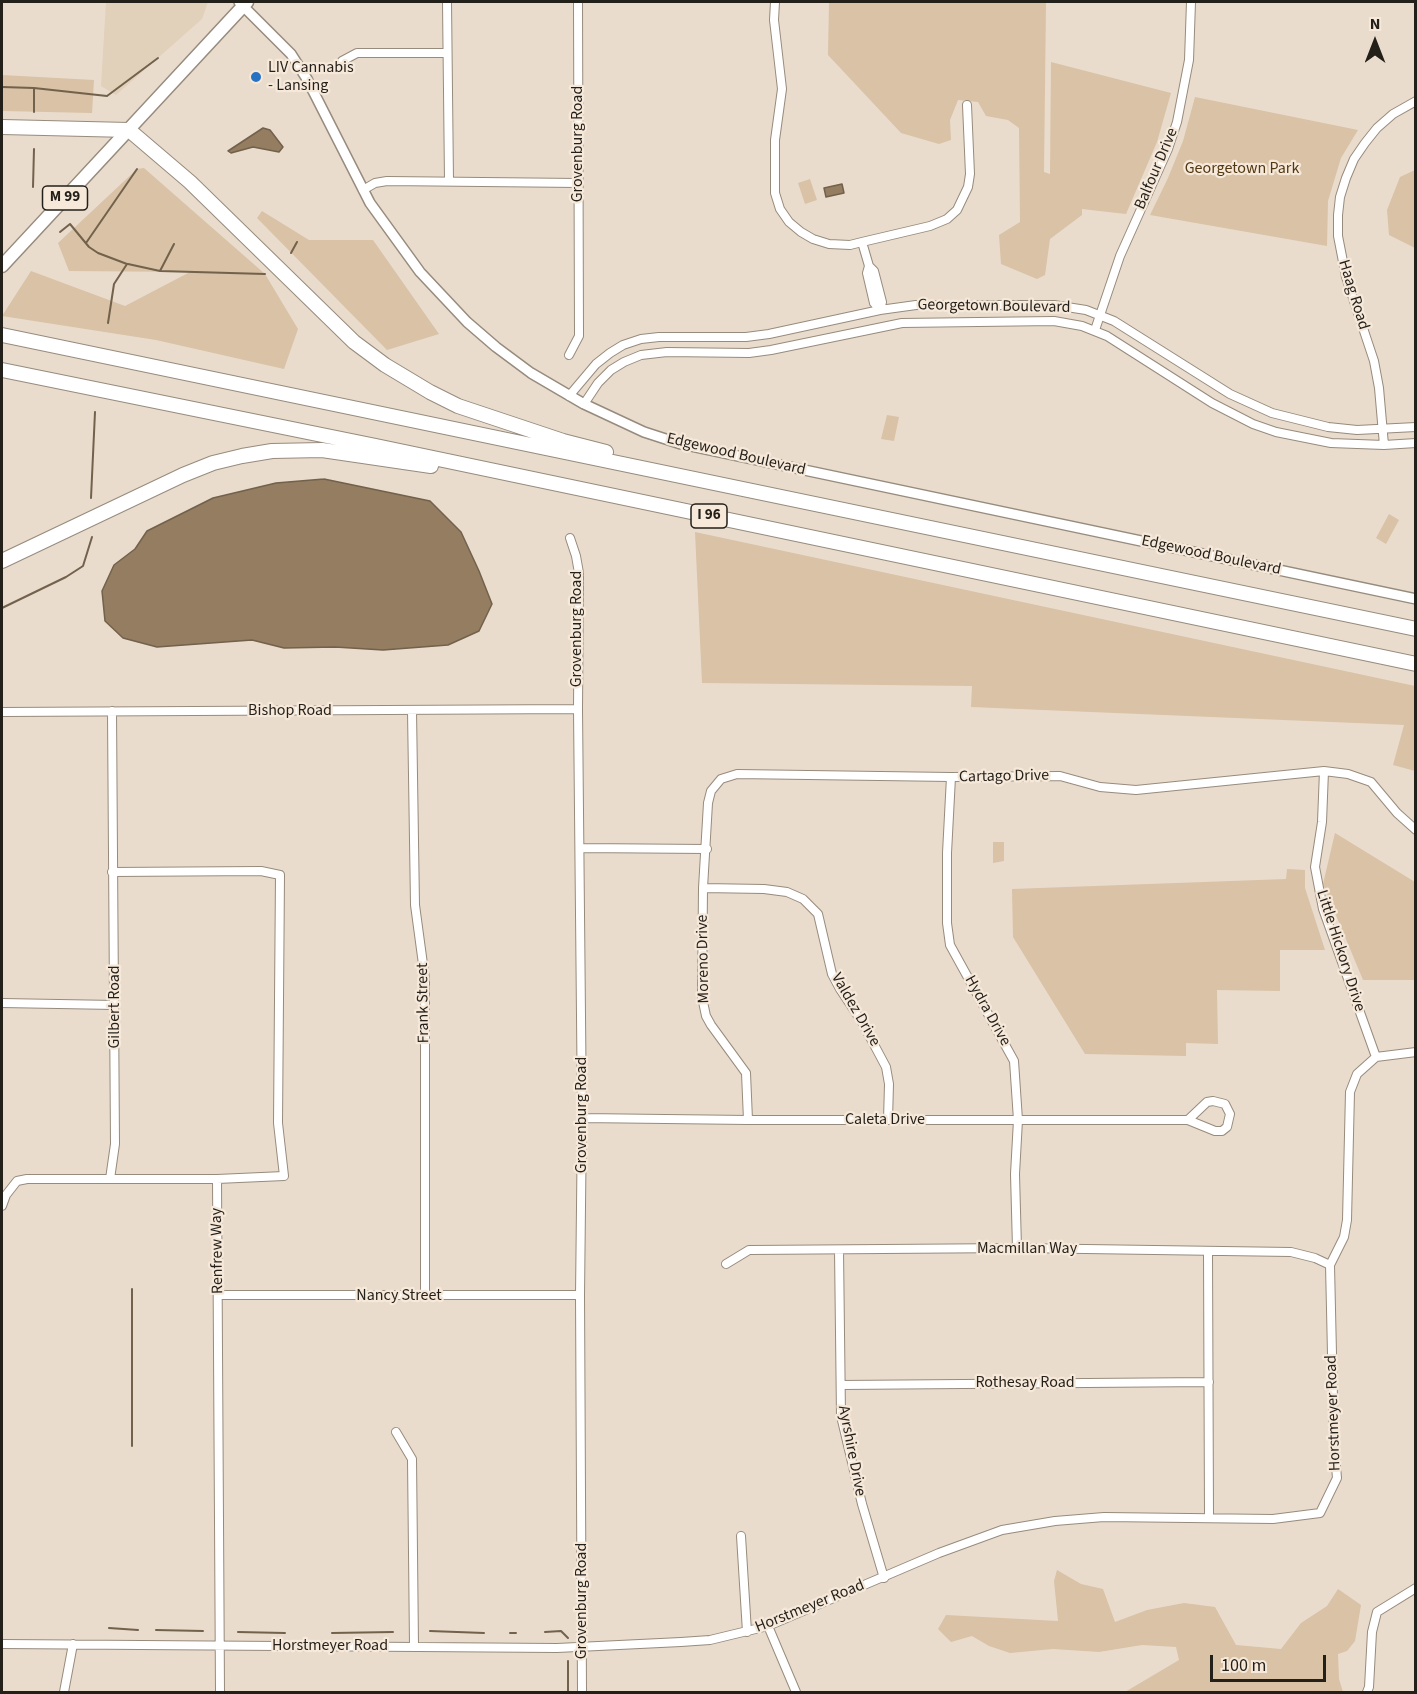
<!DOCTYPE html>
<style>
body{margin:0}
#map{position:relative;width:1417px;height:1694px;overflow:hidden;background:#e9dccd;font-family:"Source Sans 3",sans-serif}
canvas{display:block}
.frame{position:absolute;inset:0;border:3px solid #231f19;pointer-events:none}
.north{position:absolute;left:1345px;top:12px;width:60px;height:60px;-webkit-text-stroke:4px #f6e9da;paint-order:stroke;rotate:0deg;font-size:16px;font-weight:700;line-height:24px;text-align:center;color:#231f19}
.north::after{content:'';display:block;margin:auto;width:21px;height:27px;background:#231f19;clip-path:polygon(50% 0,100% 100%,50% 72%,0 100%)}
.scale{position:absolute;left:1210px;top:1655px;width:116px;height:27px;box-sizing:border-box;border:3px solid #231f19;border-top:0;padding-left:8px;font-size:18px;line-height:21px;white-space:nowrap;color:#231f19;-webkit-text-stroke:4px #f6e9da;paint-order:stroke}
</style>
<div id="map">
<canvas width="1417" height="1694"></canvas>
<div class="frame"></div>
<div class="north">N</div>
<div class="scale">100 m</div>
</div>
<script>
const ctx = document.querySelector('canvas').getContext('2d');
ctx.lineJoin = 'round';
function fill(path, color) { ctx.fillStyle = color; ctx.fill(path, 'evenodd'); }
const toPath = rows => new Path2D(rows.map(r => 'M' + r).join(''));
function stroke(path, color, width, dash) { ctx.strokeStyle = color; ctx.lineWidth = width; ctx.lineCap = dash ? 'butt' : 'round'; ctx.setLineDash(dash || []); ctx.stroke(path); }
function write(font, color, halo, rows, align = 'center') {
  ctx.font = font + ' "Source Sans 3",sans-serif'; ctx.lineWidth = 4.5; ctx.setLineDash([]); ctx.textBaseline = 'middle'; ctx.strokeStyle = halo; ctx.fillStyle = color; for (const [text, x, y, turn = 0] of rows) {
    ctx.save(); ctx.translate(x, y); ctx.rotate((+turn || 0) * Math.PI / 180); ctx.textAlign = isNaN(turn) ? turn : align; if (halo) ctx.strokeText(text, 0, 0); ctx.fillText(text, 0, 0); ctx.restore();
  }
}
fill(toPath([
 [106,2,208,2,202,19,116,95,101,86]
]), '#e1d0ba');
fill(toPath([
 [829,2,1046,2,1044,172,1050,174,1051,62,1171,93,1157,142,1126,214,1082,209,1082,215,1050,239,1045,275,1037,279,1001,264,999,235,1020,222,1019,128,1008,120,986,116,978,102,958,100,950,120,951,140,939,144,901,133,828,55],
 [2,75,94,80,92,113,2,111],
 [1195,97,1358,130,1341,158,1328,201,1327,246,1150,215,1168,178,1183,141],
 [144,168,265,274,298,329,284,369,156,340,2,316,31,271,125,306,190,272,69,271,58,243,137,169],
 [1415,170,1415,248,1389,235,1387,210,1400,177],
 [810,179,817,200,805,204,798,183],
 [262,211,309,240,373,240,439,334,387,350,257,218],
 [887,415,899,417,894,441,881,439],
 [1389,514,1399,520,1386,544,1376,538],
 [695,532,1415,686,1415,771,1393,765,1404,725,971,707,972,686,702,683],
 [1335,833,1415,882,1415,980,1363,980,1323,884],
 [993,842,1004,842,1004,861,993,863],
 [1287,869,1305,870,1305,888,1325,950,1280,950,1280,991,1217,990,1218,1044,1186,1043,1186,1056,1085,1054,1013,937,1012,889,1286,879],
 [1057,1570,1081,1584,1103,1589,1115,1622,1147,1610,1184,1603,1215,1607,1236,1645,1281,1649,1301,1623,1327,1606,1338,1589,1361,1605,1355,1641,1347,1651,1338,1654,1339,1679,1343,1692,1125,1692,1179,1660,1176,1647,1142,1645,1099,1652,1053,1649,1010,1653,989,1646,972,1636,951,1642,938,1629,946,1615,1058,1621,1054,1581]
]), '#d9c2a6');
const water = toPath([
 [263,128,270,130,283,147,279,152,253,147,231,153,228,151,263,128],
 [842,184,844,193,826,197,824,188,842,184],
 [324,479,430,501,461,532,479,571,492,604,479,631,448,645,383,650,335,647,284,648,252,640,157,647,123,638,105,621,102,591,114,565,135,549,147,531,213,498,276,483,324,479]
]);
fill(water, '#947d60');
stroke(water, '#72614b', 1.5);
stroke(toPath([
 [2,87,34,88,34,112],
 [34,88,107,96,158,58],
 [33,187,34,149],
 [60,232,70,224,89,247,98,253,127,264,114,284,108,323],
 [86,243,137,169],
 [291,253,297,242],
 [128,264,160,271,265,274],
 [160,271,174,244],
 [91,498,95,412],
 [2,608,66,577,83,566,92,537],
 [132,1289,132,1446],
 [109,1628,138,1630],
 [156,1630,203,1631],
 [430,1631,484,1633],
 [238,1632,285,1633],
 [545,1632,561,1631,568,1638],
 [332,1633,393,1632],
 [510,1633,516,1633],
 [568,1661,568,1692]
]), '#72614b', 2);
const minor = toPath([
 [447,2,449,181],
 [775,2,774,20,782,89,775,140,775,193,780,209,789,222,801,232,813,239,829,244,850,245,862,242,930,226,947,219,957,210,968,187,970,174,967,105],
 [342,61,357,53,447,53],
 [363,190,375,183,387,181,578,183],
 [862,242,869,266],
 [869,266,874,271,882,302,880,310,874,303,867,273,869,266],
 [1095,330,1120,256,1168,149,1177,122,1189,60,1191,2],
 [569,355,579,336,578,2],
 [569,396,596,364,610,353,623,345,641,339,659,337,746,337,769,334,880,310,916,305,1054,305,1086,310,1114,321,1230,394,1272,413,1328,427,1357,430,1416,427],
 [584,404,598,383,611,370,624,362,641,355,667,352,749,353,771,350,902,323,1054,321,1082,326,1107,336,1212,403,1253,424,1276,432,1331,443,1384,445,1416,443],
 [1384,445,1379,388,1374,361,1346,277,1338,236,1338,215,1340,197,1346,178,1354,159,1365,143,1377,128,1393,114,1416,101],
 [570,538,576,556,579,573,578,709,582,1118,580,1295,582,1692],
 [412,711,415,905,425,979,425,1296],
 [2,712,578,709],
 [1324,771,1322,822,1315,867,1323,909,1376,1057],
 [951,777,947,853,947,923,950,945,1014,1061,1018,1120,1015,1174,1017,1248],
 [580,848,707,849],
 [703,888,764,889,787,892,803,899,818,914,832,974,840,989,862,1022,886,1067,889,1084,888,1120],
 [2,1003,115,1005],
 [1376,1057,1416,1052],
 [582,1118,748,1120,1188,1120,1215,1131,1222,1131,1227,1127,1230,1114,1225,1104,1213,1101,1207,1102,1188,1120],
 [748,1120,746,1073,711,1025,706,1016,702,997,703,888,708,803,711,791,721,779,737,774,951,777,1060,776,1100,787,1136,790,1324,771,1348,774,1371,782,1397,813,1416,830],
 [110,1179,115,1144,112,711],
 [217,1179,220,1692],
 [2,1206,6,1195,17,1181,27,1179,217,1179,284,1176,278,1123,280,875,261,871,112,872],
 [839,1250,841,1416,862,1504,884,1578],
 [1208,1252,1209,1517],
 [726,1264,749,1250,1017,1248,1291,1252,1315,1258,1330,1265],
 [218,1295,580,1295],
 [841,1385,1209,1382],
 [396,1432,412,1459,414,1646],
 [741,1536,747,1632],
 [768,1626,796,1692],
 [2,1644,557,1648,681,1642,710,1640,768,1626,939,1553,1002,1530,1055,1521,1104,1517,1273,1519,1320,1513,1337,1478,1334,1443,1330,1265,1344,1237,1347,1220,1350,1092,1357,1074,1376,1057],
 [64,1692,73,1644],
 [1367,1692,1369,1687,1372,1632,1377,1612,1416,1588]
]);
const tertiary = toPath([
 [239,2,291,54,307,79,370,203,420,272,467,322,496,347,531,373,584,404,644,432,681,444,1416,599]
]);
const primary = toPath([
 [2,266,247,2]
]);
const motorway = toPath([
 [2,127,129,130,190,182,354,342,385,365,430,392,458,406,563,441,606,452],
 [2,335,1416,629],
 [2,370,376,446,1416,664],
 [2,561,183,475,213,463,242,456,272,451,322,450,431,466]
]);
stroke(minor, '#978b7d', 10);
stroke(tertiary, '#978b7d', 12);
stroke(primary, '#978b7d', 15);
stroke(motorway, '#978b7d', 16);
stroke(minor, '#fff', 8);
stroke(tertiary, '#fff', 9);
stroke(primary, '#fff', 12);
stroke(motorway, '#fff', 14);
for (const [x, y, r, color] of [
 [256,77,6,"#2772c2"]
]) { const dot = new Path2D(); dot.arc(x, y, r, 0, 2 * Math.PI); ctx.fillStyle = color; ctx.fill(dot); stroke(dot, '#f6e9da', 2); }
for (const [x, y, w] of [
 [65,198,45],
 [709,516,36]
]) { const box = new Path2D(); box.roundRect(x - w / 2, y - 12, w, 24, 4.5); ctx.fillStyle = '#f6e9da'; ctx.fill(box); stroke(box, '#231f19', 1.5); }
write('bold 15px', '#231f19', null, [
 ["M 99",65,198],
 ["I 96",709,516]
]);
write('16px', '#231f19', '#f6e9da', [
 ["LIV Cannabis",268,68],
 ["- Lansing",268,86]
], 'left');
write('16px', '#231f19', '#f6e9da', [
 ["Grovenburg Road",578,144,-90],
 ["Balfour Drive",1157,169,-67],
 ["Haag Road",1353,295,73],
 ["Georgetown Boulevard",994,307,1],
 ["Edgewood Boulevard",736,455,13],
 ["Edgewood Boulevard",1211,556,12],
 ["Grovenburg Road",577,629,-90],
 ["Bishop Road",290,711],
 ["Cartago Drive",1004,777,-1],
 ["Little Hickory Drive",1340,951,72],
 ["Moreno Drive",704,959,-91],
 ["Frank Street",424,1003,-91],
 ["Gilbert Road",115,1007,-90],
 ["Valdez Drive",855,1010,60],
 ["Hydra Drive",987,1011,61],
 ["Grovenburg Road",582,1115,-90],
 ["Caleta Drive",885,1120],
 ["Macmillan Way",1027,1249],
 ["Renfrew Way",218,1251,-91],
 ["Nancy Street",399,1296],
 ["Rothesay Road",1025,1383],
 ["Horstmeyer Road",1334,1413,-92],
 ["Ayrshire Drive",851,1451,79],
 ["Grovenburg Road",582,1601,-90],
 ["Horstmeyer Road",810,1607,-22],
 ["Horstmeyer Road",330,1646]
]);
write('16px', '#523812', '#f6e9da', [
 ["Georgetown Park",1242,169]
]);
</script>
